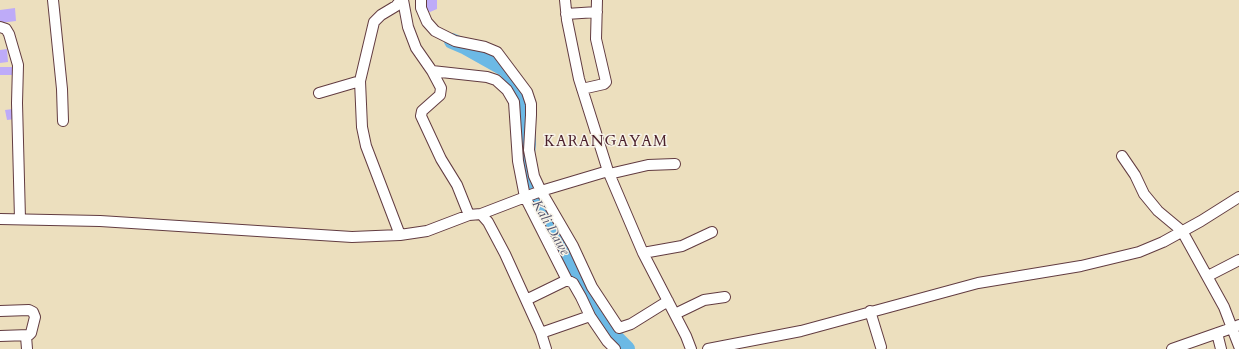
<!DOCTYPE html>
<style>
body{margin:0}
canvas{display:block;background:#ecdfbe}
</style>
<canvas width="1239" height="349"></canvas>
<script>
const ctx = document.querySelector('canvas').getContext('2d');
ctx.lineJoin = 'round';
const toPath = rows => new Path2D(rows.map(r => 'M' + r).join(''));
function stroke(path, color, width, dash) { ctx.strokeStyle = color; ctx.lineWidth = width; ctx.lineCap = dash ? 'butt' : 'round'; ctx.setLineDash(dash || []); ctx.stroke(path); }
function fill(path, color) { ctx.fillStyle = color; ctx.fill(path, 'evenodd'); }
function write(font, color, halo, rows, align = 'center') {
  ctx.font = font + ' Cardo,serif'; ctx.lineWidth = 3; ctx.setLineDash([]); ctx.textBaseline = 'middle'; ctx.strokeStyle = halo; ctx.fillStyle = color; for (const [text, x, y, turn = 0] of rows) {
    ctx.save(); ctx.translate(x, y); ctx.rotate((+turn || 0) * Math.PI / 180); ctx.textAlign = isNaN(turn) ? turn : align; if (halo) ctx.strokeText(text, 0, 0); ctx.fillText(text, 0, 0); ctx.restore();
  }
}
stroke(toPath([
 [452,41,466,47,507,70,526,110,528,144,525,171,531,197,567,257,590,304,611,333,627,349]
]), '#6cb9e5', 16);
fill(toPath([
 [422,0,437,0,437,9,430,12,423,8],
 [15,8,16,21,0,23,0,10],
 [7,49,8,62,0,63,0,50],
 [0,67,13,67,13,75,0,75],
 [13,109,15,119,7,120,5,110]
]), '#beabf8');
const minor = toPath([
 [53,0,62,89,63,121],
 [403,0,408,27,416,48,432,71,441,88,440,95,422,111,421,116,441,159,457,185,469,215],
 [421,0,421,8,427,22,435,31,455,41,485,47,497,52,527,92,531,104,531,115,529,150,534,176,541,191,573,246,592,287,619,328,631,324,668,301],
 [565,0,567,20,579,79,608,171,643,253,686,336,691,349],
 [566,14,597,12],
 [0,27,6,29,9,34,18,65,17,103,20,219],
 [432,71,487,77,496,80,507,90,514,102,518,161,525,197,567,280],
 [582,89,604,84,606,82,596,39,597,0],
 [319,93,360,81],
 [1122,156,1135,175,1144,194,1158,211,1182,231,1224,307,1232,328,1239,325],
 [609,174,648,165,675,164],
 [481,214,541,191,608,171],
 [0,219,100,221,352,237,400,235,427,231,469,215,481,214,488,222,505,254,541,333,546,349],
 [400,235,366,146,362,127,360,81,374,22,381,15,396,6,401,0],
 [643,253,682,246,712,232],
 [1208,276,1239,260],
 [526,300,567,280,573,283,581,297,590,316],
 [0,311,29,310,33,312,35,317,31,333,29,335,0,336],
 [870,311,881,347],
 [675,314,704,300,725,297],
 [541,333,590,316,607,341,615,349],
 [1217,333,1221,349],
 [26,336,27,349],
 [708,349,801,331,978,283,1081,266,1139,252,1163,242,1201,221,1239,197],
 [1172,349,1232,328,1239,346]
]);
stroke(minor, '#623c41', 12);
stroke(minor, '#fff', 10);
write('italic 14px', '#56556c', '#f7f3e8', [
 ["Kali Dawe",550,228,60]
]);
ctx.letterSpacing = '1px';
write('15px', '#4a1f2b', '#f7f3e8', [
 ["KARANGAYAM",606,143]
]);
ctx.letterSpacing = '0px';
</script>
